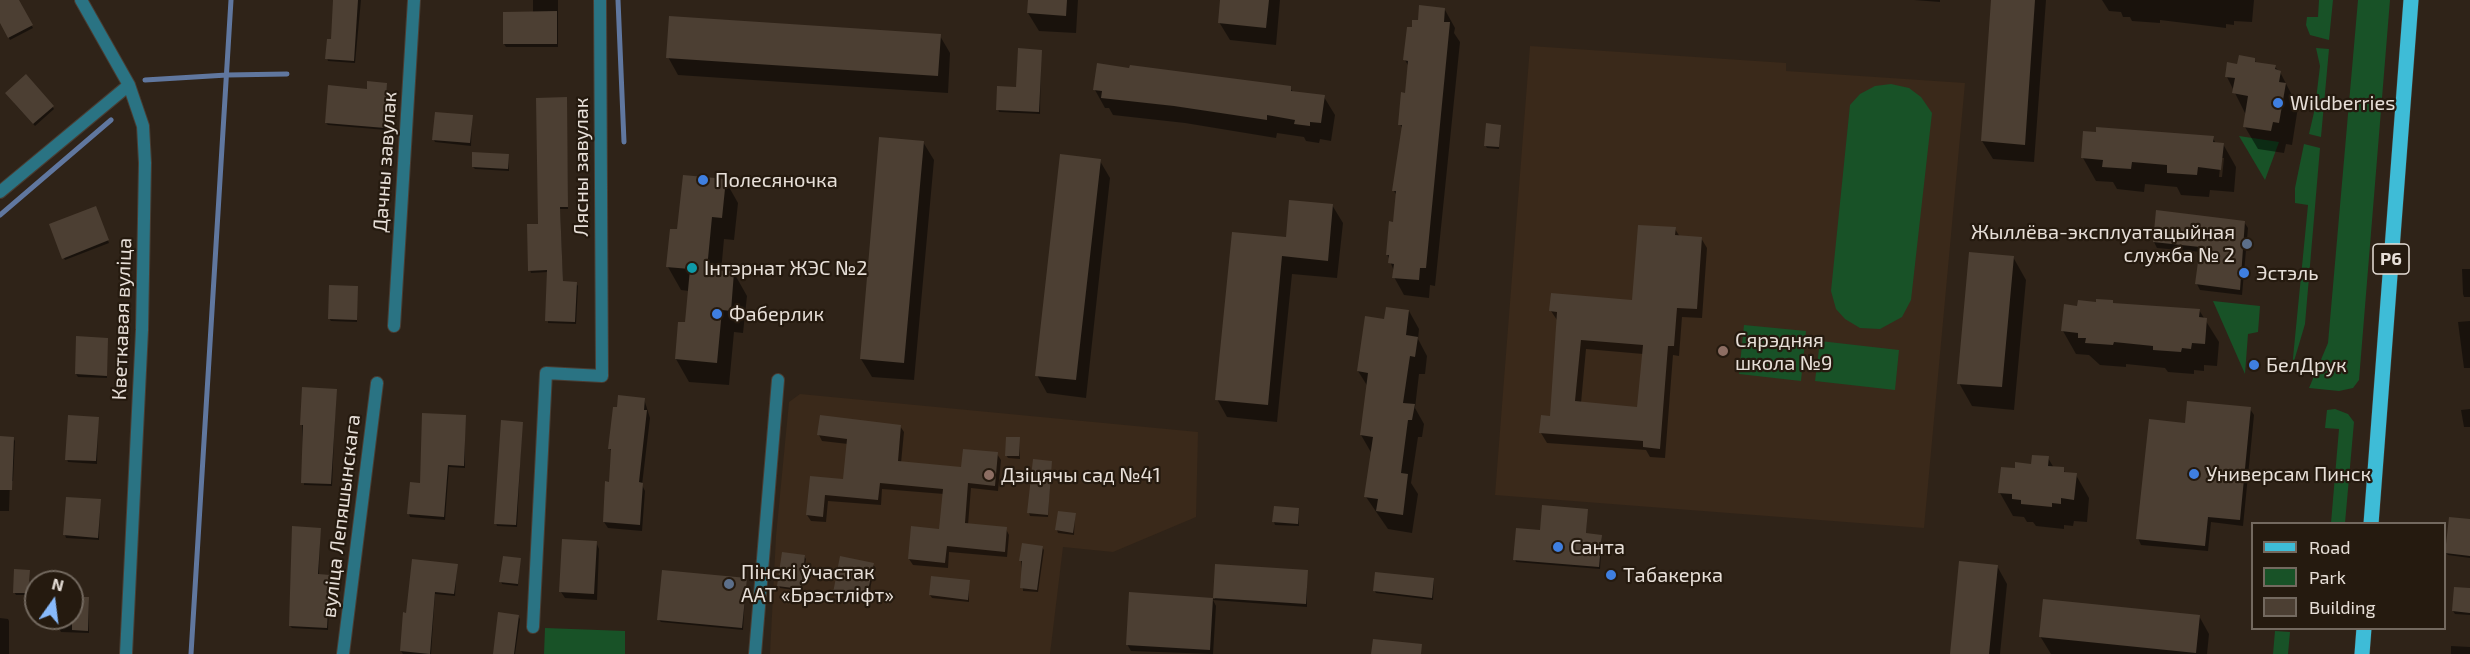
<!DOCTYPE html>
<meta charset="utf-8">
<style>
body{margin:0}
#map{position:relative;width:2470px;height:654px;overflow:hidden;background:#2f2318;font-family:"Exo 2",sans-serif}
canvas{display:block}
.legend{position:absolute;left:2251px;top:522px;width:195px;height:108px;box-sizing:border-box;background:#251a0f;border:2px solid #73695f;margin:0;padding:8px 10px;list-style:none;font-size:18px;color:#e7dfd8}
.legend li{display:flex;align-items:center;gap:12px;height:30px}
.legend b{width:30px;border:2px solid #73695f}
.north{position:absolute;left:24px;top:570px;width:60px;height:60px;box-sizing:border-box;background:#251a0f;border:2px solid #73695f;border-radius:50%;rotate:14deg;font-size:16px;font-weight:700;line-height:24px;text-align:center;color:#e7dfd8}
.north::after{content:'';display:block;margin:auto;width:21px;height:27px;background:#88bafc;clip-path:polygon(50% 0,100% 100%,50% 72%,0 100%)}
</style>
<div id="map">
<canvas width="2470" height="654"></canvas>
<ul class="legend">
<li><b style="height:8px;background:#3ebcd7"></b>Road</li>
<li><b style="height:16px;background:#185227"></b>Park</li>
<li><b style="height:16px;background:#4c3f33"></b>Building</li>
</ul>
<div class="north">N</div>
</div>
<script>
const ctx = document.querySelector('canvas').getContext('2d');
ctx.lineJoin = 'round';
function fill(path, color) { ctx.fillStyle = color; ctx.fill(path, 'evenodd'); }
const toPath = rows => new Path2D(rows.map(r => 'M' + r).join(''));
function stroke(path, color, width, dash) { ctx.strokeStyle = color; ctx.lineWidth = width; ctx.lineCap = dash ? 'butt' : 'round'; ctx.setLineDash(dash || []); ctx.stroke(path); }
function write(font, color, halo, rows, align = 'center') {
  ctx.font = font + ' "Exo 2",sans-serif'; ctx.lineWidth = 4.5; ctx.setLineDash([]); ctx.textBaseline = 'middle'; ctx.strokeStyle = halo; ctx.fillStyle = color; for (const [text, x, y, turn = 0] of rows) {
    ctx.save(); ctx.translate(x, y); ctx.rotate((+turn || 0) * Math.PI / 180); ctx.textAlign = isNaN(turn) ? turn : align; if (halo) ctx.strokeText(text, 0, 0); ctx.fillText(text, 0, 0); ctx.restore();
  }
}
fill(toPath([
 [1530,46,1786,63,1786,71,1965,83,1924,528,1495,495],
 [800,394,1198,432,1196,517,1113,552,1063,547,1050,654,770,654,776,536,789,402]
]), '#3a291a');
fill(toPath([
 [2319,0,2333,0,2329,40,2310,35,2306,25,2307,17,2318,17],
 [2358,0,2390,0,2359,380,2353,388,2339,391,2309,388,2328,343],
 [2316,48,2329,49,2321,137,2309,134,2315,108,2320,66],
 [1891,84,1909,88,1921,97,1932,113,1911,300,1902,317,1880,329,1860,328,1845,319,1836,309,1831,291,1850,105,1860,94,1875,86],
 [2239,136,2279,142,2265,180],
 [2304,144,2320,148,2305,324,2292,368,2308,205,2295,203,2295,188],
 [2213,301,2260,306,2258,332,2248,334,2245,374],
 [1744,325,1806,331,1801,381,1739,374],
 [1820,341,1899,350,1895,390,1815,381],
 [2335,409,2348,414,2354,422,2345,523,2331,523,2339,429,2325,428,2327,410],
 [545,628,625,631,625,654,544,654],
 [2275,631,2290,632,2288,654,2273,654]
]), '#185227');
fill(toPath([
 [0,0,18,0,33,28,10,40,0,20],
 [334,0,361,0,355,63,328,61,327,58,332,41],
 [533,0,558,0,558,47,506,47,504,44,533,13],
 [1029,0,1078,0,1076,33,1039,31,1028,13],
 [1222,0,1280,0,1276,45,1230,40,1219,22],
 [1914,0,1940,0,1940,2],
 [1993,0,2046,0,2034,162,1993,159,1982,141],
 [2102,0,2254,0,2252,22,2234,21,2234,25,2226,24,2226,28,2160,20,2160,23,2132,21,2130,17,2123,17,2121,12,2109,11],
 [1445,10,1455,28,1454,33,1460,42,1435,286,1430,285,1429,298,1404,295,1394,277,1394,271,1387,254,1394,224,1397,196,1394,191,1403,130,1400,124,1407,94,1409,67,1405,60,1413,29,1419,22],
 [940,36,950,53,948,93,678,75,668,57],
 [1041,51,1040,114,999,112,998,109,1017,88],
 [2254,59,2257,64,2275,67,2280,72,2298,107,2292,145,2286,144,2284,153,2258,149,2245,127,2246,115,2227,77,2239,65],
 [387,84,386,130,328,125,326,123,368,90],
 [1290,88,1293,92,1324,97,1335,115,1331,141,1320,139,1319,143,1306,141,1304,137,1277,133,1276,138,1185,123,1113,115,1109,108,1105,108,1095,90],
 [566,99,568,209,560,209,563,283,576,283,578,286,576,324,548,323,548,272,531,273,530,270],
 [14,103,52,106,54,109,35,126],
 [472,116,471,146,435,142,434,140],
 [1500,126,1499,149,1487,148,1485,145],
 [2213,138,2216,144,2223,144,2236,167,2234,192,2210,190,2209,197,2181,195,2177,187,2145,184,2144,192,2117,189,2113,182,2096,181,2083,158],
 [2221,158,2224,158,2222,177,2219,177],
 [923,142,934,160,914,380,872,377,861,359],
 [508,155,509,171,475,169,473,167],
 [1100,161,1110,178,1086,398,1047,393,1037,375],
 [725,180,738,203,734,240,724,239,721,272,734,273,747,296,743,333,734,332,729,385,689,382,676,359,686,324,689,291,681,290,668,267,679,231],
 [1332,205,1343,223,1337,278,1292,274,1277,422,1227,417,1217,399,1287,239],
 [96,211,109,243,65,260,64,258],
 [2157,212,2244,222,2248,228,2242,295,2200,290,2197,284,2201,252,2157,248,2154,242],
 [1675,229,1680,237,1701,238,1707,248,1702,318,1682,317,1679,356,1673,355,1665,458,1650,457,1646,450,1547,443,1541,433,1551,417,1557,320,1551,311,1634,301],
 [1586,349,1643,354,1638,409,1581,403],
 [2013,257,2026,280,2014,410,1972,406,1959,383],
 [2462,269,2470,269,2470,297,2464,297,2463,294],
 [357,287,357,322,331,321,329,318],
 [2114,305,2199,310,2219,342,2217,366,2204,365,2204,371,2194,370,2194,374,2168,372,2165,368,2126,364,2126,367,2100,365,2089,355,2076,354,2063,331,2078,307],
 [1409,311,1419,329,1418,339,1427,356,1425,374,1419,374,1415,408,1424,424,1422,437,1418,437,1411,483,1418,494,1412,533,1388,529,1366,497,1372,454,1361,435,1368,387,1358,371,1385,321],
 [2470,321,2470,368,2464,368,2458,322],
 [107,339,107,378,78,377,76,374],
 [336,391,332,486,304,485,302,424],
 [644,399,650,418,642,485,645,491,642,531,608,528,604,522,607,483,610,483,613,453,610,449],
 [2250,409,2254,415,2243,526,2211,522,2208,551,2141,545,2138,538,2186,425],
 [2470,409,2470,427,2464,427,2461,410],
 [465,416,465,468,449,467,445,520,410,517,409,514,421,485],
 [98,419,97,464,68,462,67,459],
 [522,423,517,527,497,526,496,523],
 [900,426,904,432,901,463,962,469,997,454,1001,460,998,491,971,488,968,525,1006,529,1009,535,1007,557,949,552,948,568,913,565,909,559,941,530,944,494,882,489,881,505,828,501,826,522,811,521,807,515,811,477,844,480,848,444,822,441,819,435],
 [0,437,13,438,15,441,13,481,10,481,9,511,0,511],
 [1019,439,1020,459,1008,458,1006,455],
 [2048,458,2054,468,2063,469,2066,474,2076,475,2089,498,2087,522,2074,521,2073,526,2064,525,2064,529,2036,526,2033,522,2027,522,2024,517,2013,516,2000,493,2016,470],
 [1051,462,1048,517,1030,516,1029,513],
 [100,501,99,540,66,538,65,535],
 [1298,509,1299,526,1275,525,1274,522],
 [1587,510,1586,535,1601,536,1602,539,1600,569,1516,562,1515,559,1541,532],
 [1075,515,1074,535,1058,533,1057,530],
 [2470,520,2470,558,2448,555,2446,553],
 [320,529,319,576,329,576,330,579,328,630,292,628,290,626],
 [596,542,599,549,597,600,565,598,561,592],
 [1042,547,1044,550,1038,592,1023,591,1021,560],
 [804,556,806,559,801,591,780,588,779,585],
 [520,560,518,586,502,584,501,581],
 [457,565,455,596,435,594,431,654,403,654,401,651,407,614],
 [873,565,875,567,867,602,836,595,834,593],
 [1217,566,1307,572,1307,607,1213,600,1216,606,1213,654,1131,651,1127,644,1130,594,1215,599],
 [1997,566,2007,584,2000,654,1951,654],
 [29,571,29,595,16,595,14,592],
 [746,579,743,630,661,622,659,620],
 [1434,580,1433,600,1376,593,1374,590],
 [969,582,969,602,932,598,930,595],
 [2470,589,2470,615,2455,614,2453,611],
 [72,598,88,599,89,601,89,633,61,632,60,630,60,618,72,618],
 [518,616,520,619,515,654,494,654],
 [2199,616,2209,634,2207,654,2051,654,2040,636],
 [0,618,8,619,9,621,9,654,0,654],
 [2451,646,2470,647,2470,654,2451,654]
]), '#0007');
stroke(toPath([
 [618,0,624,142],
 [145,80,227,75,287,74],
 [0,215,111,120],
 [191,654,231,0]
]), '#60779f', 5);
fill(toPath([
 [0,0,19,0,33,25,8,38,0,23],
 [333,0,358,0,354,61,325,59,327,39,331,39],
 [1028,0,1067,0,1066,16,1027,13],
 [1220,0,1269,0,1266,28,1218,23],
 [1991,0,2035,0,2025,145,1981,141],
 [1419,5,1445,8,1444,22,1450,22,1426,268,1420,268,1419,280,1392,278,1394,264,1388,263,1389,255,1386,255,1389,221,1393,222,1396,191,1392,191,1402,125,1398,125,1401,92,1405,93,1408,61,1403,60,1407,27,1412,27,1412,20,1418,20],
 [557,11,557,44,503,44,503,12],
 [669,16,941,34,938,76,666,58],
 [1018,48,1042,50,1039,112,996,110,997,86,1016,87],
 [2239,55,2255,58,2255,62,2276,65,2275,69,2281,71,2279,82,2286,83,2279,123,2273,122,2271,131,2243,127,2248,96,2232,93,2235,78,2225,77,2227,62,2237,64],
 [1097,63,1129,68,1130,65,1291,86,1291,91,1325,95,1321,123,1310,122,1310,126,1294,124,1295,120,1267,115,1267,120,1174,106,1101,98,1102,91,1093,90],
 [26,74,54,106,33,124,5,93],
 [367,81,387,83,385,128,325,123,328,85,367,89],
 [567,97,568,207,560,207,563,281,577,282,575,322,545,321,547,270,528,271,527,224,538,224,536,98],
 [435,112,473,115,470,143,432,140],
 [1486,123,1501,125,1499,147,1484,146],
 [2096,127,2214,136,2213,142,2224,143,2221,170,2198,167,2197,175,2167,173,2167,165,2132,162,2131,169,2102,167,2103,160,2081,158,2083,131,2096,132],
 [879,137,924,141,904,363,860,359],
 [472,152,509,154,508,169,472,167],
 [1060,154,1101,159,1076,380,1035,376],
 [683,175,726,179,722,218,712,217,707,269,734,272,731,311,722,310,717,363,675,359,678,322,685,322,690,269,666,267,670,229,677,229],
 [1289,200,1333,204,1328,261,1282,256,1268,405,1215,400,1232,232,1286,237],
 [96,206,109,240,62,259,49,224],
 [2156,210,2245,221,2240,290,2195,284,2200,247,2153,242],
 [1638,225,1676,227,1675,235,1702,237,1697,309,1677,308,1674,346,1668,346,1660,449,1643,447,1643,441,1539,433,1541,415,1550,416,1557,312,1549,311,1551,293,1632,300],
 [1581,340,1643,345,1637,407,1575,401],
 [1969,252,2014,256,2002,387,1957,384],
 [329,285,358,286,357,320,328,319],
 [2096,299,2113,300,2113,303,2200,309,2199,317,2207,318,2205,344,2192,343,2191,349,2182,348,2181,352,2153,350,2153,346,2114,342,2113,345,2085,343,2086,338,2078,338,2078,333,2061,331,2064,304,2077,306,2078,300,2096,302],
 [1386,307,1409,310,1406,335,1418,337,1415,357,1410,356,1403,403,1415,404,1412,420,1408,420,1401,473,1408,474,1403,515,1376,511,1378,499,1364,497,1373,437,1360,435,1368,373,1357,371,1365,316,1384,319],
 [76,336,108,338,107,376,75,374],
 [302,387,337,389,331,484,301,483,303,425,300,425],
 [618,395,645,398,644,410,647,410,639,482,643,483,640,525,603,522,605,481,609,482,611,449,608,449,613,407,617,407],
 [2187,401,2251,407,2240,520,2208,517,2205,546,2136,539,2149,419,2185,423],
 [422,413,466,415,464,466,448,465,444,517,407,514,410,482,420,483],
 [68,415,99,417,96,461,65,460],
 [820,415,901,425,898,461,961,467,963,449,998,452,995,486,968,483,965,523,1007,527,1005,552,947,546,945,563,908,559,911,526,939,529,943,489,880,483,878,500,825,495,823,517,806,515,810,476,843,479,847,439,817,435],
 [501,420,523,422,516,525,494,524],
 [0,436,14,437,12,490,0,490],
 [1006,437,1020,437,1019,456,1005,456],
 [2032,455,2049,456,2048,466,2064,467,2064,472,2077,473,2074,500,2061,498,2061,504,2052,503,2052,507,2021,504,2021,500,2012,499,2012,494,1998,493,2001,467,2015,468,2015,462,2031,464],
 [1033,459,1052,461,1048,515,1027,513],
 [66,497,101,499,98,538,63,535],
 [1542,505,1588,509,1586,533,1602,535,1599,567,1513,560,1516,528,1540,530],
 [1274,506,1299,508,1298,524,1272,522],
 [1058,511,1076,513,1073,533,1055,530],
 [2449,517,2470,519,2470,556,2445,553],
 [292,526,321,528,318,574,330,575,327,628,289,626],
 [562,539,597,541,594,594,559,592],
 [1022,543,1043,546,1037,590,1020,588,1022,561,1019,561],
 [782,552,805,555,801,589,777,586],
 [503,556,521,558,518,584,499,582],
 [840,556,874,563,866,600,833,593],
 [412,559,458,564,454,594,435,592,430,654,400,651,403,612,406,613],
 [1959,561,1998,565,1989,654,1950,654],
 [1215,564,1308,570,1306,604,1213,598],
 [14,569,30,570,28,593,13,593],
 [662,570,747,578,742,628,657,620],
 [1375,572,1434,578,1432,598,1373,591],
 [931,576,970,580,968,600,929,595],
 [2454,587,2470,588,2470,613,2452,611],
 [1129,592,1213,598,1210,650,1126,645],
 [72,597,89,597,88,631,72,630],
 [2043,599,2200,615,2196,653,2039,637],
 [498,612,519,615,514,654,493,654],
 [1373,639,1422,644,1421,654,1371,654]
]), '#4c3f33');
const minor = toPath([
 [81,0,129,85,143,126,145,163,142,330,126,654],
 [0,192,129,85],
 [394,326,414,0],
 [533,627,546,373,602,376,600,0],
 [343,654,377,383],
 [755,654,778,380]
]);
const primary = toPath([
 [2371,524,2411,0],
 [2362,654,2364,628]
]);
stroke(minor, '#493d33', 14);
stroke(primary, '#493d33', 16);
stroke(minor, '#2a7383', 12);
stroke(primary, '#3ebcd7', 15);
for (const [x, y, r, color] of [
 [2278,103,6,"#3f7fe0"],
 [703,180,6,"#3f7fe0"],
 [2247,244,6,"#5c6f8a"],
 [692,268,6,"#0f9aa8"],
 [2244,273,6,"#3f7fe0"],
 [717,314,6,"#3f7fe0"],
 [1723,351,6,"#8d6e63"],
 [2254,365,6,"#3f7fe0"],
 [2194,474,6,"#3f7fe0"],
 [989,475,6,"#8d6e63"],
 [1558,547,6,"#3f7fe0"],
 [1611,575,6,"#3f7fe0"],
 [729,584,6,"#5c6f8a"]
]) { const dot = new Path2D(); dot.arc(x, y, r, 0, 2 * Math.PI); ctx.fillStyle = color; ctx.fill(dot); stroke(dot, '#251a0f', 2); }
for (const [x, y, w] of [
 [2391,259,36]
]) { const box = new Path2D(); box.roundRect(x - w / 2, y - 15, w, 30, 4.5); ctx.fillStyle = '#251a0f'; ctx.fill(box); stroke(box, '#e7dfd8', 1.5); }
write('bold 18px', '#e7dfd8', null, [
 ["Р6",2391,259]
]);
write('20px', '#e7dfd8', '#251a0f', [
 ["Wildberries",2290,103],
 ["Полесяночка",715,180],
 ["Жыллёва-эксплуатацыйная",2235,232,"right"],
 ["служба № 2",2235,255,"right"],
 ["Інтэрнат ЖЭС №2",704,268],
 ["Эстэль",2256,273],
 ["Фаберлик",729,314],
 ["Сярэдняя",1735,340],
 ["школа №9",1735,363],
 ["БелДрук",2266,365],
 ["Универсам Пинск",2206,474],
 ["Дзіцячы сад №41",1001,475],
 ["Санта",1570,547],
 ["Пінскі ўчастак",741,572],
 ["ААТ «Брэстліфт»",741,595],
 ["Табакерка",1623,575]
], 'left');
write('20px', '#e7dfd8', '#251a0f', [
 ["Дачны завулак",385,162,-86],
 ["Лясны завулак",581,167,-90],
 ["Кветкавая вуліца",122,319,-88],
 ["вуліца Лепяшынскага",341,516,-83]
]);
</script>
